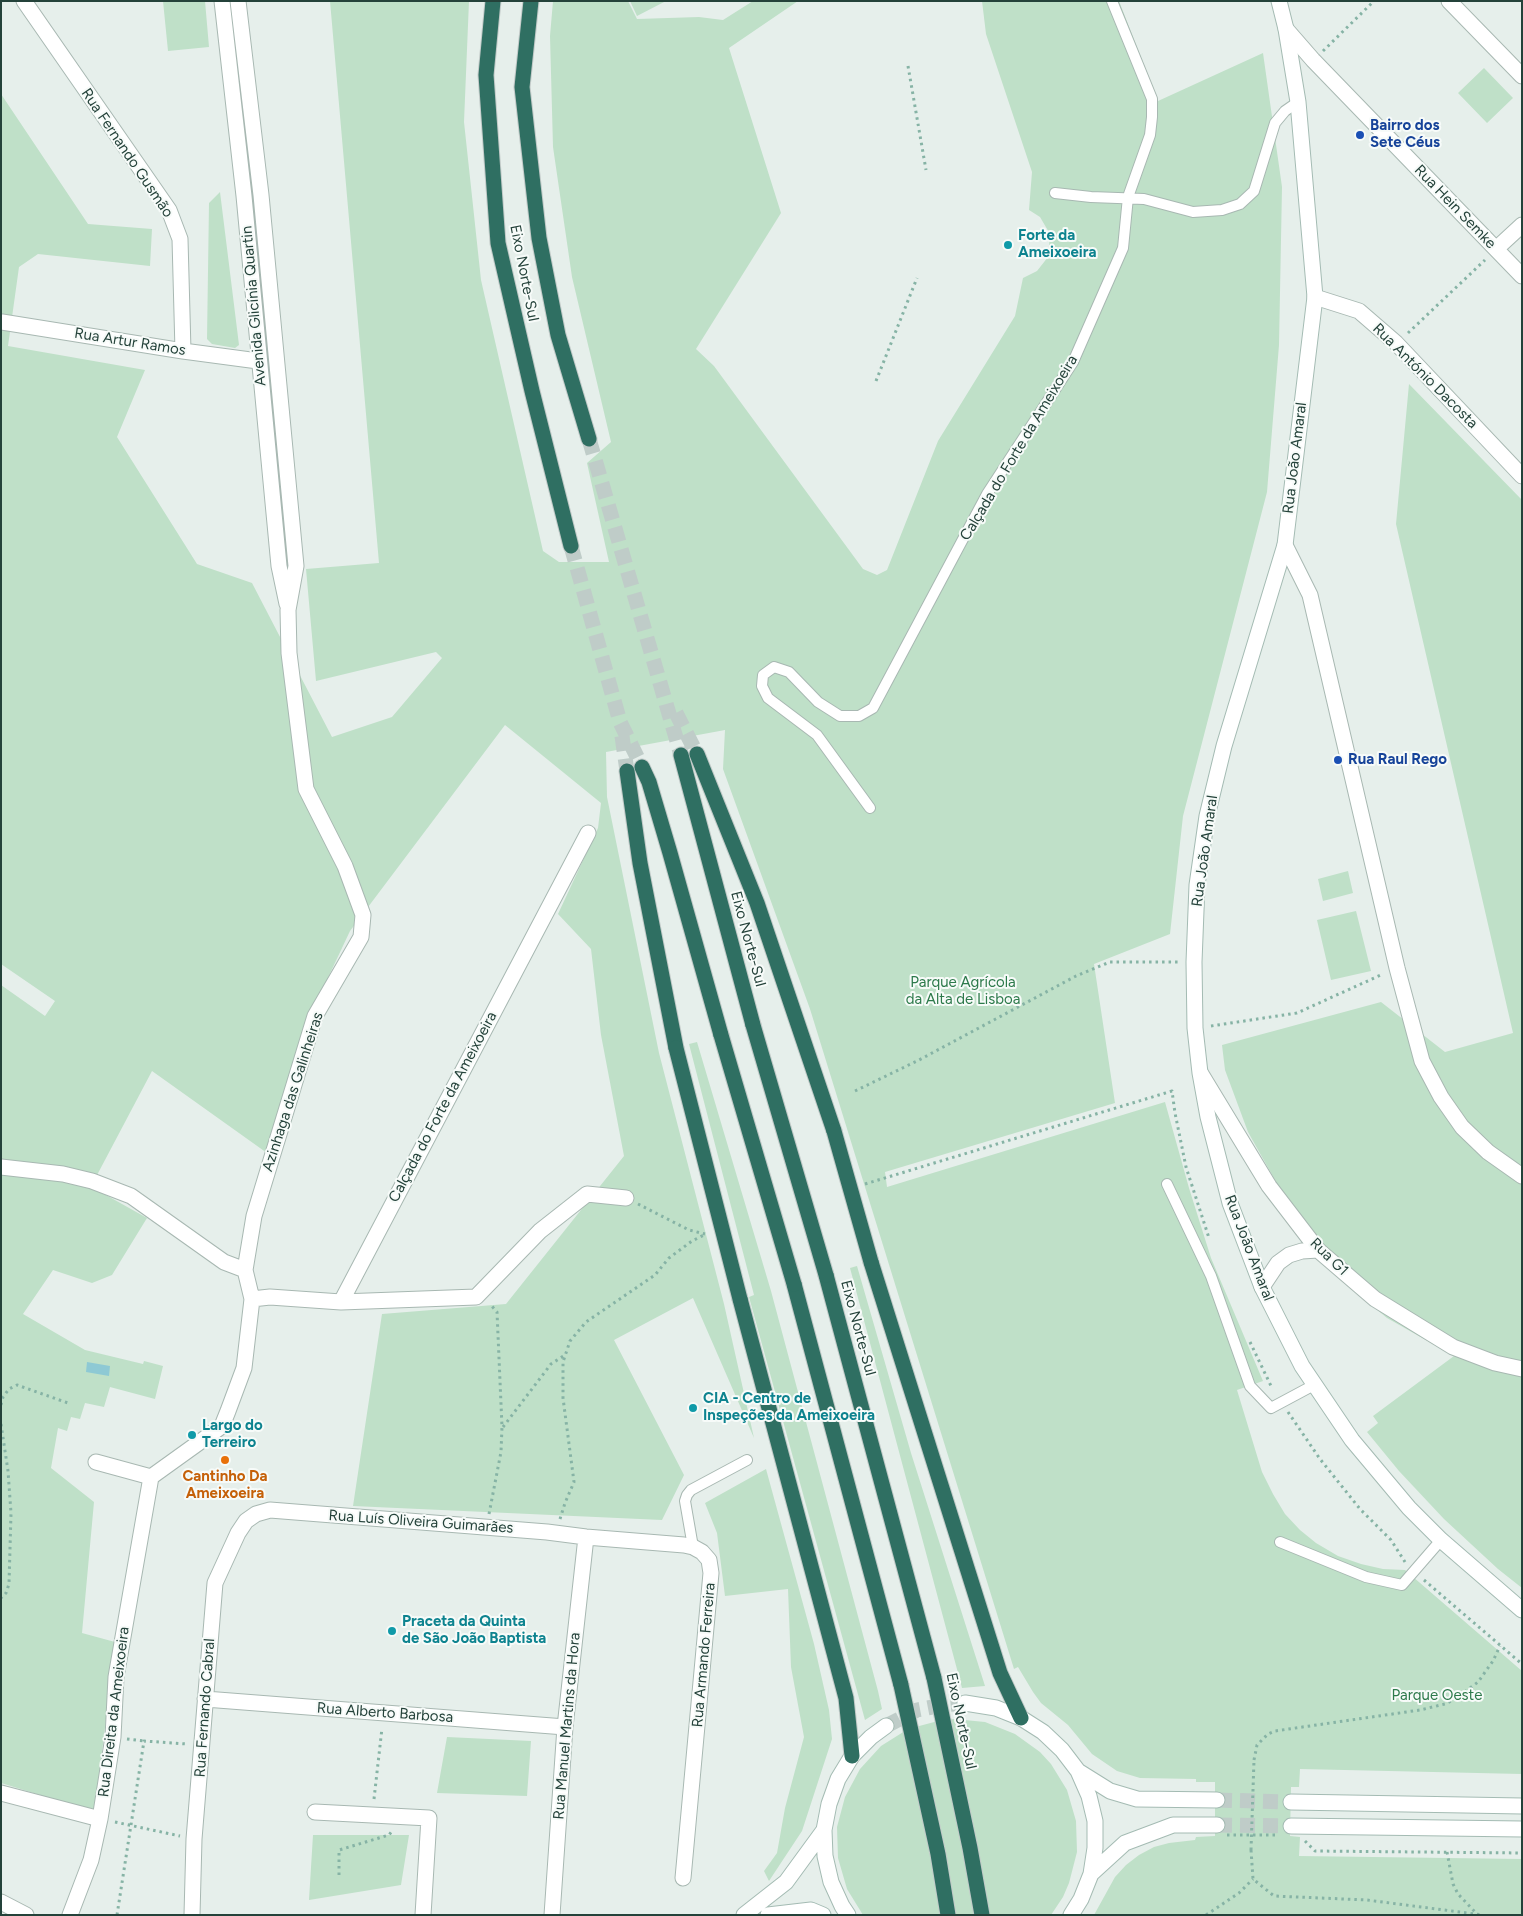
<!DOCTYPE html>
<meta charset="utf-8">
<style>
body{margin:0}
#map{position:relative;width:1523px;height:1916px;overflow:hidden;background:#e6efeb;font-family:Figtree,sans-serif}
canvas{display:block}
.frame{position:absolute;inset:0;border:2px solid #24423a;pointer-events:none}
</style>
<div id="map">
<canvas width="1523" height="1916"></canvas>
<div class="frame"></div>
</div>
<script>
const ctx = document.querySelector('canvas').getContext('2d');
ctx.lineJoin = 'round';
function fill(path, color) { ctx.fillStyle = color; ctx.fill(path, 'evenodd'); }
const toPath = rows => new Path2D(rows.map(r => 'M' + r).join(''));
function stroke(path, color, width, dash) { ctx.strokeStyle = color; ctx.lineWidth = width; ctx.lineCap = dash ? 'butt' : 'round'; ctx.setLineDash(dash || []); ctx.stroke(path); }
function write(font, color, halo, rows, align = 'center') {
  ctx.font = font + ' Figtree,sans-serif'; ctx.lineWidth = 4; ctx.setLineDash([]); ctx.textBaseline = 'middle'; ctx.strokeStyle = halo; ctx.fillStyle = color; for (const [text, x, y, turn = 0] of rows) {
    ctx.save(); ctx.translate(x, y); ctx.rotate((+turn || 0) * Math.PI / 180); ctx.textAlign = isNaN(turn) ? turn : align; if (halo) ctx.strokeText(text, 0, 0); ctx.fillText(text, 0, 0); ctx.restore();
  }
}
fill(toPath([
 [163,1,205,1,209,47,168,51],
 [330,1,469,1,464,122,481,280,543,551,559,562,609,562,587,463,611,442,572,277,553,147,550,36,553,1,628,1,637,19,699,17,723,20,753,1,798,1,729,48,781,213,696,349,714,366,863,569,877,575,887,570,938,441,1015,316,1023,278,1037,271,1048,257,1050,234,1040,217,1029,210,1032,172,986,34,982,1,1119,1,1158,101,1263,53,1282,187,1279,345,1267,492,1183,816,1170,934,1094,964,1115,1103,885,1172,887,1187,1165,1102,1189,1188,1211,1258,1263,1381,1237,1390,1262,1472,1273,1494,1285,1514,1300,1530,1316,1543,1338,1556,1361,1564,1383,1569,1405,1570,1522,1671,1522,1774,1300,1769,1299,1787,1291,1787,1290,1836,1300,1837,1299,1856,1522,1859,1522,1915,1094,1915,1115,1877,1126,1865,1139,1855,1154,1847,1169,1843,1195,1840,1196,1837,1215,1836,1215,1782,1196,1782,1196,1779,1140,1778,1117,1771,1092,1754,1068,1725,1041,1703,1033,1692,1018,1667,1014,1669,810,1009,723,769,725,730,606,752,607,797,659,1053,724,1304,754,1438,693,1298,614,1340,684,1475,662,1520,353,1506,382,1314,506,1304,624,1156,601,1035,591,949,558,914,598,828,601,803,505,725,350,931,309,1018,267,1153,152,1071,96,1177,97,1190,147,1218,112,1275,92,1283,53,1270,23,1314,85,1350,143,1364,144,1361,163,1366,155,1399,110,1387,104,1407,85,1403,80,1419,71,1417,67,1431,58,1428,51,1468,94,1502,82,1633,115,1642,95,1812,1,1783,1,985,45,1016,55,1001,1,964,1,94,88,224,152,229,150,266,38,254,19,267,8,346,145,370,117,437,197,564,252,583,332,737,392,717,442,658,436,652,316,681,306,569,379,563],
 [630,1,666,1,637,16],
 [1484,68,1513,98,1487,123,1458,93],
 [220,192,239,345,235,348,212,344,207,339,209,203],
 [1409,384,1522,500,1522,1588,1498,1569,1444,1519,1399,1471,1367,1432,1378,1423,1373,1416,1454,1356,1387,1318,1322,1264,1248,1132,1225,1070,1222,1045,1381,1002,1445,1052,1513,1033,1396,524],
 [1348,871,1353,893,1323,901,1318,879],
 [1356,911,1371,971,1331,980,1317,920],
 [697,1042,771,1291,878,1691,882,1709,865,1720,749,1297,754,1295,689,1044],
 [857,1266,911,1453,985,1686,962,1688,850,1268],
 [766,1469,814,1644,829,1710,832,1739,802,1831,769,1881,764,1871,777,1853,785,1808,804,1737,791,1667,788,1589,725,1596,717,1533,705,1503],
 [954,1719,985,1722,1015,1734,1040,1752,1051,1764,1067,1790,1076,1821,1077,1852,1069,1883,1063,1897,1051,1915,863,1915,847,1889,838,1858,837,1827,845,1797,860,1769,881,1746,908,1729,938,1721],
 [447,1737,531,1741,527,1796,437,1793],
 [313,1835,409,1835,401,1885,309,1900]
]), '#bfe0c8');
fill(toPath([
 [87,1362,110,1366,109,1376,86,1372]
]), '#8ec9d4');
stroke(toPath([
 [886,1726,917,1710,943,1705,965,1703],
 [1217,1800,1291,1802],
 [1217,1825,1291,1826]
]), '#bfccc8', 15, [15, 8]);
stroke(toPath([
 [589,439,681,755],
 [571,546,620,722,642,767],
 [676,713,697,754],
 [622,736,627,771]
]), '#bfccc8', 15, [15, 8]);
const lane = toPath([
 [1055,193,1091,197,1144,199,1193,212,1222,210,1240,204,1254,191,1275,123,1285,111,1298,102],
 [870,808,817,735,768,698,762,686,763,675,774,667,789,672,818,702,840,716,859,716,873,708,987,494,1073,362,1123,248,1128,197,1150,135,1152,117,1152,99,1112,1],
 [1167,1184,1211,1276,1250,1386,1271,1408,1314,1385],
 [1280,1542,1366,1577,1402,1585,1441,1540],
 [693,1547,685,1501,687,1495,691,1490,747,1460]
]);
const street = toPath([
 [24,1,169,210,180,239,183,351],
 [222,1,244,196,279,566,287,604],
 [1449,1,1522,76],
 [1286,29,1313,60,1522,276],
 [1496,249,1522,225],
 [1315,297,1359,311,1396,343,1522,476],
 [2,322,183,351,258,361],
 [1285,545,1310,595,1397,968,1422,1061,1441,1097,1462,1127,1488,1152,1522,1176],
 [1201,1074,1269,1186,1318,1250,1375,1299,1453,1347,1495,1363,1522,1369],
 [1,1167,63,1174,92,1181,131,1196,224,1262,245,1270],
 [1262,1287,1278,1263,1289,1255,1302,1251,1318,1250],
 [252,1299,270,1297,341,1302,588,833],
 [341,1302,476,1297,540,1231,587,1194,626,1198],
 [96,1462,151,1477],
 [151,1477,222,1426,228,1411,244,1368,252,1299,245,1270,254,1216,315,1016,361,937,363,915,345,866,306,789,289,653,288,610,296,566,261,195,238,1],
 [205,1699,565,1727],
 [1,1793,100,1819],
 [315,1812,429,1818,423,1915],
 [1,1902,26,1915],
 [70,1915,91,1860,100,1819,113,1737,116,1677,151,1477],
 [192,1915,194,1839,215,1583,238,1533,246,1521,256,1514,270,1510,547,1532,586,1537,684,1545,693,1547,702,1552,709,1560,711,1573,683,1878],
 [552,1915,565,1727,586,1537]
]);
const secondary = toPath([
 [1279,1,1286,29,1298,102,1315,297,1285,545,1224,746,1207,816,1197,885,1194,962,1195,1028,1200,1073,1208,1117,1230,1203,1262,1287,1302,1366,1352,1440,1409,1508,1441,1540,1522,1610],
 [965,1703,996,1708,1021,1718,1043,1732,1062,1750,1078,1771,1089,1796,1095,1821,1095,1848,1091,1874,1081,1899,1071,1915],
 [1078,1771,1110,1791,1137,1799,1217,1800],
 [1291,1802,1522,1806],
 [1291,1826,1522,1829],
 [1091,1874,1125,1843,1173,1825,1217,1825],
 [744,1915,786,1882,824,1830],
 [768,1915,811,1910,823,1915],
 [848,1915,842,1906,831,1882,825,1856,824,1830,829,1804,838,1779,852,1756,871,1737,886,1726]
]);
const highway = toPath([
 [493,1,486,75,498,243,532,391,571,546],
 [531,1,522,87,539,238,558,335,589,439],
 [697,754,757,903,834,1131],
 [681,755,753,1025],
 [642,767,649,782,670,853,721,1035],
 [627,771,640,863,676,1048],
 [871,1262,1000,1673,1021,1718],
 [826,1275,934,1678],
 [794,1284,901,1685],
 [740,1299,846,1698,852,1756]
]);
stroke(lane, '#a8b8b2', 12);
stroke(street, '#a8b8b2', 17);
stroke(secondary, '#a4bbb3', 17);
stroke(highway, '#c2cac8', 17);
stroke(toPath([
 [1323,51,1374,1],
 [908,66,926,170],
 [1408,333,1485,260],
 [876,381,917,278],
 [1211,1026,1297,1013,1383,974],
 [855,1091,919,1060,1076,976,1110,962,1180,962],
 [865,1184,1172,1091,1175,1113,1186,1167,1209,1238],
 [638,1204,689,1230,705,1234],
 [1250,1342,1272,1388],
 [1,1405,3,1397,9,1389,17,1385,68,1403],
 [1288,1412,1320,1459,1360,1509,1391,1540,1405,1562],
 [1,1424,8,1471,11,1513,9,1584,6,1593,1,1598],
 [503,1427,551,1364,565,1355],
 [489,1514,501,1452,502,1427,497,1312,490,1304],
 [560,1519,565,1503,574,1482,563,1398,563,1362,570,1341,586,1322,655,1275,669,1258,692,1241,706,1234],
 [1424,1580,1522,1664],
 [127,1739,144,1741],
 [1254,1760,1257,1745,1268,1734,1275,1731,1420,1710,1445,1704,1457,1698,1478,1682,1493,1661,1500,1646],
 [374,1799,382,1728],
 [115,1822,180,1836],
 [1227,1835,1278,1835],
 [1305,1841,1315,1851,1522,1853],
 [1251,1850,1253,1879,1274,1896,1367,1900,1483,1915],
 [1447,1852,1453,1884,1458,1894,1476,1913],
 [339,1875,339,1850,389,1835,392,1831],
 [117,1915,144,1741,187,1744],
 [1206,1915,1239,1893,1253,1879]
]), '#86b3a5', 3, [2.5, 4]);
stroke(lane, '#fff', 10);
stroke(street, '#fff', 15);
stroke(secondary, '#fff', 15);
stroke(highway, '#2f6f62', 15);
const highwayBridge = toPath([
 [753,1025,826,1275],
 [721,1035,794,1284],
 [676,1048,740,1299],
 [834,1131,871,1262],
 [934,1678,970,1848,982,1915],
 [901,1685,938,1854,948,1915]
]);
stroke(highwayBridge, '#c2cac8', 17, []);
stroke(toPath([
 [1251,1850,1254,1760]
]), '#86b3a5', 3, [2.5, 4]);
stroke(highwayBridge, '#2f6f62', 15);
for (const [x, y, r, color] of [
 [1360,135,5,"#1a4fb4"],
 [1008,245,5,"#0f9aa8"],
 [1338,760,5,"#1a4fb4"],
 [693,1408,5,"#0f9aa8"],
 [192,1435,5,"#0f9aa8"],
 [225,1460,5,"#e8710a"],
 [392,1631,5,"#0f9aa8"]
]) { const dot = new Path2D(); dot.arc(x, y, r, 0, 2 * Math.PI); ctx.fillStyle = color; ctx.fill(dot); stroke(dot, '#f7fbf9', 2); }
write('bold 15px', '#164399', '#f7fbf9', [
 ["Bairro dos",1370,126],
 ["Sete Céus",1370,143],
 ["Rua Raul Rego",1348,760]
], 'left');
write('15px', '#24423a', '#f7fbf9', [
 ["Rua Fernando Gusmão",127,153,56],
 ["Rua Hein Semke",1455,207,46],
 ["Eixo Norte-Sul",524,273,79],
 ["Avenida Glicínia Quartin",254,306,-95],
 ["Rua Artur Ramos",130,342,9],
 ["Rua António Dacosta",1425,376,45],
 ["Calçada do Forte da Ameixoeira",1019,448,-59],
 ["Rua João Amaral",1295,458,-83],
 ["Rua João Amaral",1205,851,-82],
 ["Eixo Norte-Sul",748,939,75],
 ["Azinhaga das Galinheiras",293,1092,-72],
 ["Calçada do Forte da Ameixoeira",443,1107,-62],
 ["Rua João Amaral",1249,1248,69],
 ["Rua G1",1329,1257,44],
 ["Eixo Norte-Sul",858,1328,75],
 ["Rua Luís Oliveira Guimarães",421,1522,4],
 ["Rua Armando Ferreira",704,1655,-85],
 ["Rua Fernando Cabral",205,1708,-86],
 ["Rua Direita da Ameixoeira",114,1712,-83],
 ["Rua Alberto Barbosa",385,1713,4],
 ["Eixo Norte-Sul",961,1721,78],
 ["Rua Manuel Martins da Hora",567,1726,-85]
]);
write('bold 15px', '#0d838f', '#f7fbf9', [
 ["Forte da",1018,236],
 ["Ameixoeira",1018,253],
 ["CIA - Centro de",703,1399],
 ["Inspeções da Ameixoeira",703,1416],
 ["Largo do",202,1426],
 ["Terreiro",202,1443],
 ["Praceta da Quinta",402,1622],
 ["de São João Baptista",402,1639]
], 'left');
write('15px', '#2d7a4b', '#f7fbf9', [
 ["Parque Agrícola",963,983],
 ["da Alta de Lisboa",963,1000],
 ["Parque Oeste",1437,1696]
]);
write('bold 15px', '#c56008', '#f7fbf9', [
 ["Cantinho Da",225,1477],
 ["Ameixoeira",225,1494]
]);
</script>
